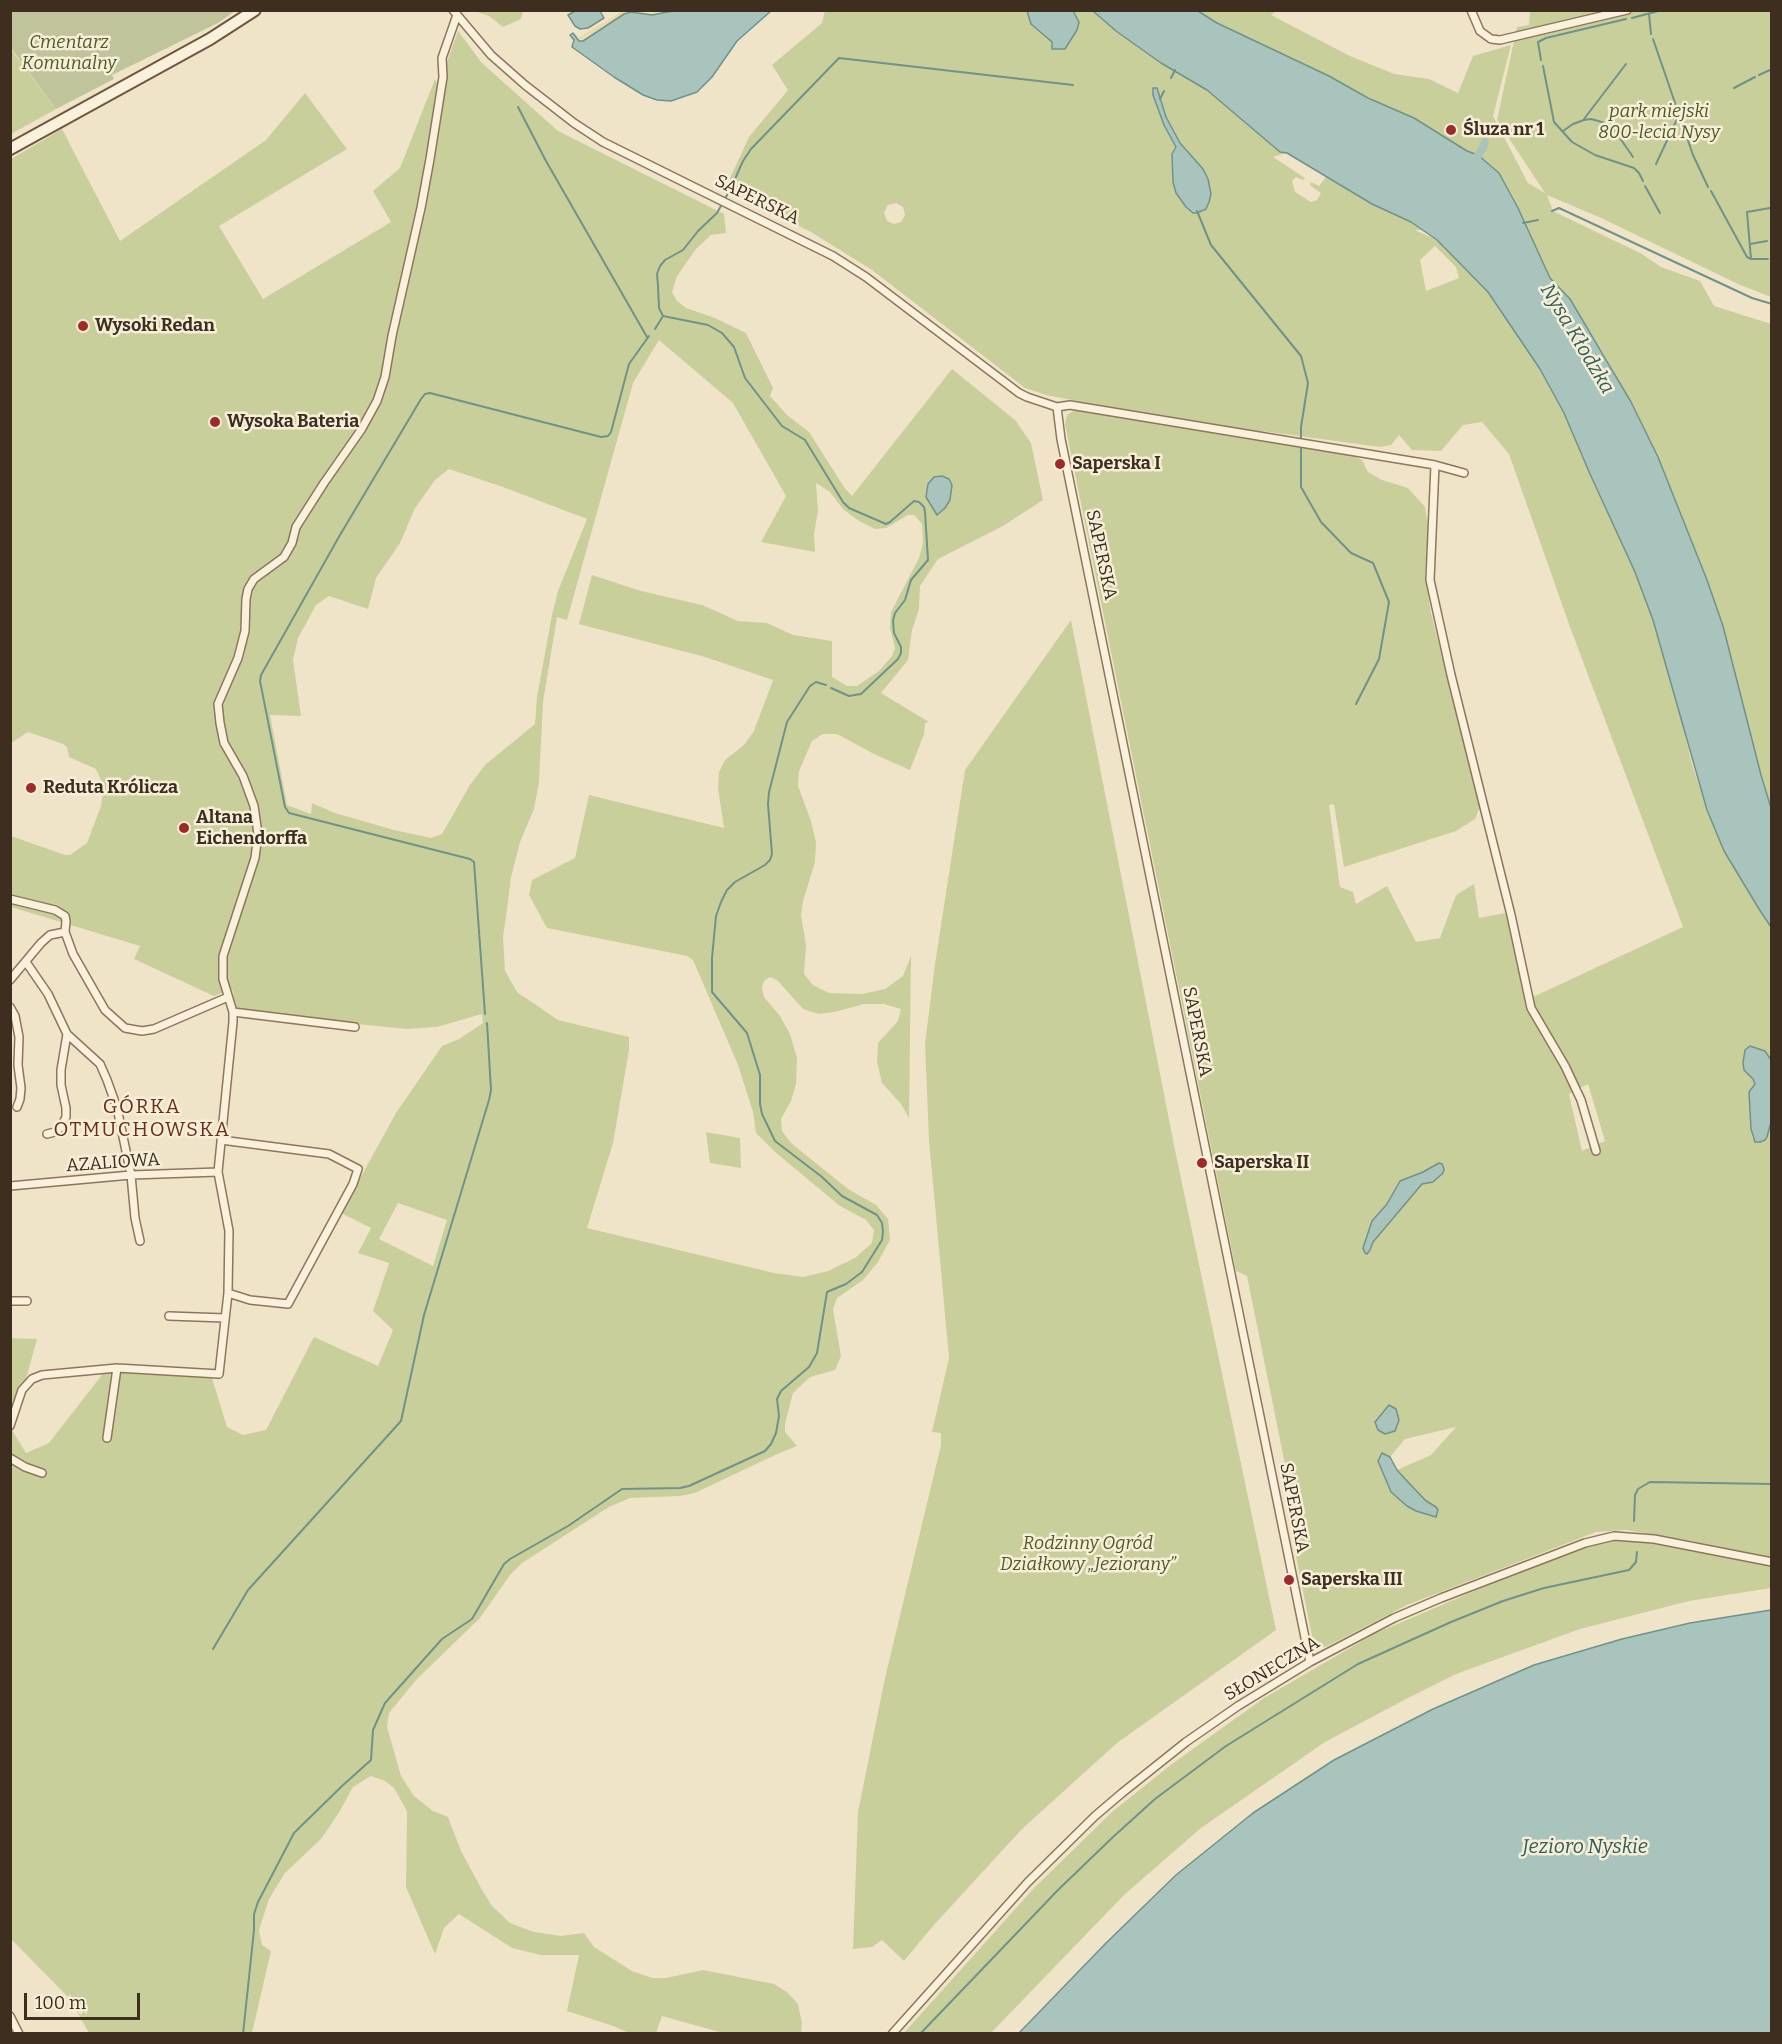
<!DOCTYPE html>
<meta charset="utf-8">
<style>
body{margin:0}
#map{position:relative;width:1782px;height:2044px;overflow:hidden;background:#f0e4c8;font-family:Bitter,serif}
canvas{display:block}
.frame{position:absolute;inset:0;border:12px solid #3d2e20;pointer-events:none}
.scale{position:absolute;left:24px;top:1993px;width:116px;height:27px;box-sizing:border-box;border:3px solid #3d2e20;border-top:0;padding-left:8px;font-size:18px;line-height:21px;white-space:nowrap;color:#3d2e20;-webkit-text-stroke:4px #f7eed8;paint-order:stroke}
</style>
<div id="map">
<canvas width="1782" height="2044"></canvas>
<div class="frame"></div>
<div class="scale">100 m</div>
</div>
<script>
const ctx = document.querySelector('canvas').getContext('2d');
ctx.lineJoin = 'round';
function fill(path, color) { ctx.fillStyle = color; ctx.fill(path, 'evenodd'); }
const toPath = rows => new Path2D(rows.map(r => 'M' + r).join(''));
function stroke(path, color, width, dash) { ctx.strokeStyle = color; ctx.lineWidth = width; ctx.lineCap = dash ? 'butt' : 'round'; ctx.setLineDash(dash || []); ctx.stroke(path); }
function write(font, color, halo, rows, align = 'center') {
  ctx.font = font + ' Bitter,serif'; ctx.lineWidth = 5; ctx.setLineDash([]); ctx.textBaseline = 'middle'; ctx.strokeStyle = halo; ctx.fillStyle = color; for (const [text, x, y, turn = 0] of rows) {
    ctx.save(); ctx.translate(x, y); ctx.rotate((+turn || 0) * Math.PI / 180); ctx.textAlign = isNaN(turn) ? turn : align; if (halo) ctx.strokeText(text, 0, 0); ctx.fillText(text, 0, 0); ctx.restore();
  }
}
fill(toPath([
 [475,11,474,11,523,11,521,19,503,27,489,16],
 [825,11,1027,11,1028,16,1052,42,1079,22,1073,11,1093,11,1116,31,1161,63,1207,90,1280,151,1286,153,1273,157,1305,178,1303,180,1296,177,1292,181,1295,192,1311,202,1317,200,1321,193,1311,186,1310,184,1311,182,1319,186,1326,177,1372,204,1411,222,1422,230,1415,230,1437,240,1488,292,1540,369,1564,413,1590,474,1635,572,1653,620,1674,690,1692,764,1707,810,1724,851,1759,909,1771,927,1771,1060,1771,1058,1744,1070,1753,1079,1755,1085,1749,1092,1752,1138,1769,1132,1771,1122,1771,1558,1735,1552,1692,1541,1626,1530,1596,1532,1407,1605,1326,1647,1314,1646,1286,1506,1291,1494,1247,1276,1236,1271,1065,424,1067,415,1075,410,1106,415,1108,407,1046,395,1025,388,872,270,811,232,725,189,749,137,788,90,772,65,822,23],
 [1153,88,1157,88,1166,117,1180,143,1197,162,1206,209,1197,213,1186,207,1176,193,1173,183,1172,154,1176,147,1164,125,1153,96],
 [896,203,903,207,905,215,901,222,894,224,887,221,884,213,888,205],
 [1435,246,1456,267,1459,278,1426,291,1420,260],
 [1482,422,1509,454,1570,627,1683,927,1533,997,1524,997,1520,967,1506,913,1479,918,1474,884,1456,895,1440,938,1416,942,1387,886,1356,904,1353,892,1340,887,1329,805,1334,804,1344,867,1456,831,1475,819,1480,807,1431,613,1425,576,1428,526,1425,507,1408,488,1382,480,1368,472,1362,460,1351,454,1261,439,1262,431,1380,447,1391,445,1399,435,1412,450,1441,451,1463,425],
 [1588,1084,1605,1141,1582,1151,1569,1094],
 [1439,1163,1433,1182,1422,1184,1373,1242,1372,1221,1387,1204,1400,1181,1423,1172],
 [1456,1427,1431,1455,1397,1470,1425,1500,1438,1510,1388,1486,1378,1461,1386,1454,1390,1457,1405,1439],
 [1198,11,1276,11,1271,15,1350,56,1394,74,1429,79,1458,93,1473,56,1511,45,1493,116,1528,183,1545,193,1497,120,1517,27,1529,25,1530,11,1771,11,1771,297,1738,284,1601,218,1547,195,1553,211,1642,254,1661,267,1700,281,1714,306,1771,324,1771,808,1761,775,1723,626,1658,457,1631,402,1604,354,1570,299,1550,278,1518,208,1499,173,1478,155,1467,151,1329,76,1217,23],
 [458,31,482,63,558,131,724,214,726,233,711,235,696,249,677,276,672,292,677,301,686,308,715,318,746,333,773,388,770,396,787,415,809,432,844,487,852,496,952,369,1015,420,1031,443,1043,500,1003,526,938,559,920,586,919,609,912,630,908,660,881,693,929,722,925,723,924,734,910,770,874,754,837,734,823,734,812,741,799,771,798,786,811,821,816,842,815,862,803,901,801,915,806,945,804,974,813,985,829,993,862,994,885,989,903,976,911,956,909,1118,901,1104,882,1083,877,1062,878,1043,898,1021,901,1009,884,1004,864,1004,835,1012,818,1014,803,1009,777,980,770,977,764,981,762,988,764,997,780,1016,790,1034,797,1058,796,1084,791,1101,781,1119,782,1131,791,1143,848,1189,876,1205,888,1219,890,1240,878,1262,863,1280,837,1298,833,1309,841,1356,835,1370,810,1377,793,1393,785,1424,785,1432,797,1446,777,1454,695,1493,680,1496,630,1498,609,1507,522,1563,510,1575,480,1618,416,1680,389,1713,387,1727,401,1776,414,1796,433,1811,448,1817,461,1851,481,1888,492,1906,510,1923,534,1932,561,1936,584,1933,594,1947,632,1971,652,1978,666,1978,703,1970,774,1984,787,1992,798,2004,802,2023,801,2033,723,2033,662,2016,656,2033,629,2033,613,2026,567,2011,579,1955,541,1955,512,1948,459,1914,444,1928,435,1954,406,1887,407,1811,394,1788,385,1781,371,1776,353,1787,340,1811,321,1839,285,1873,269,1899,259,1930,262,1945,271,1951,252,2033,89,2033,70,1999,11,1939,10,1338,37,1339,12,1430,26,1453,49,1443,105,1371,212,1378,227,1427,243,1435,266,1430,314,1337,378,1366,393,1330,373,1311,389,1263,358,1253,371,1228,341,1213,396,1113,442,1046,459,1039,483,1023,482,1014,437,1027,407,1029,298,1018,237,1009,232,989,214,996,134,959,140,946,11,907,11,836,65,855,70,855,87,843,101,806,104,787,96,769,69,757,67,747,63,744,28,732,11,743,11,159,62,129,120,241,266,140,305,93,347,149,219,226,263,299,391,222,373,191,400,168,435,79,438,85,427,162,445,81,447,62],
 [659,340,733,403,786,496,761,542,815,552,814,534,818,511,816,483,830,492,843,509,859,521,875,529,886,528,908,515,914,515,922,524,923,543,919,558,891,612,890,628,895,648,892,656,879,671,857,686,847,686,832,677,832,641,793,635,767,623,738,621,702,605,641,591,592,575,579,624,705,657,773,680,754,731,744,745,725,760,719,772,718,788,724,828,589,795,575,858,532,880,529,895,547,928,687,956,693,960,738,1065,753,1112,756,1133,775,1152,840,1206,866,1220,874,1230,872,1243,855,1258,828,1271,803,1277,774,1273,587,1228,613,1143,629,1050,629,1037,558,1020,517,992,505,971,503,937,507,910,511,877,520,842,534,809,539,782,543,702,557,617,567,620,633,383],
 [449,469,503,487,587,519,558,591,552,615,537,697,535,724,485,765,470,785,442,834,431,838,394,830,335,813,312,803,311,814,287,805,270,715,301,716,293,660,298,638,316,605,329,596,368,609,376,578,400,543,415,508,435,480],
 [398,1203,447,1220,433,1266,379,1239],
 [10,48,56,109,11,134,10,134],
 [1071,620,1175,1150,1276,1630,1117,1743,1022,1829,933,1926,904,1961,882,1940,872,1947,853,1949,858,1812,885,1678,941,1445,941,1433,932,1432,949,1358,929,1140,925,1044,935,964,965,770],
 [706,1132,740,1138,741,1168,710,1163],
 [1613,1540,1631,1540,1669,1546,1771,1565,1771,1588,1689,1601,1580,1629,1456,1674,1406,1699,1325,1742,1201,1828,1124,1895,991,2033,903,2034,1034,1888,1112,1812,1172,1764,1264,1698,1374,1634,1507,1577,1587,1546]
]), '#c9cf9b');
fill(toPath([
 [623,11,649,13,678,11,652,15,631,12,624,14,579,41,578,38]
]), '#ecd9a5');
fill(toPath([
 [10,11,11,10,235,11,218,23,112,75,114,79,56,109,11,48]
]), '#bfc49a');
const water = toPath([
 [678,10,771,11,737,41,712,77,697,92,671,101,657,100,643,95,614,77,572,47,574,40,570,35,573,33,579,41,583,41,624,14,631,12,652,15,678,10],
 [575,11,600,11,604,18,588,28,580,29,575,26,568,15,575,11],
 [1027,11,1073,11,1079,22,1077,30,1065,49,1052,49,1052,42,1031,24,1027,11],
 [1093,11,1198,11,1217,23,1329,76,1368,98,1414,118,1467,151,1478,155,1499,173,1518,208,1550,278,1570,299,1631,402,1658,457,1707,580,1723,626,1761,775,1771,808,1771,927,1759,909,1724,851,1707,810,1653,620,1635,572,1590,474,1564,413,1540,369,1488,292,1437,240,1411,222,1372,204,1287,153,1280,152,1207,90,1161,63,1116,31,1093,11],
 [1153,88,1157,88,1166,117,1180,143,1203,169,1208,179,1211,194,1209,202,1206,209,1197,213,1193,213,1186,207,1176,193,1173,182,1172,154,1176,147,1164,125,1153,95,1153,88],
 [942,476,949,479,952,485,950,500,945,508,937,515,926,497,928,484,934,477,942,476],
 [1750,1046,1765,1051,1771,1060,1771,1122,1767,1137,1765,1140,1760,1142,1755,1142,1751,1129,1749,1092,1755,1084,1753,1079,1744,1070,1743,1063,1745,1050,1750,1046],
 [1439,1163,1442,1164,1444,1169,1443,1173,1433,1182,1422,1184,1373,1242,1370,1250,1367,1254,1365,1253,1363,1248,1372,1221,1387,1204,1400,1181,1423,1172,1439,1163],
 [1389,1405,1396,1409,1399,1420,1395,1431,1385,1434,1378,1430,1375,1422,1389,1405],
 [1382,1453,1390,1457,1397,1470,1408,1482,1425,1500,1436,1507,1438,1510,1436,1517,1416,1511,1407,1506,1391,1492,1378,1461,1382,1453],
 [1771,1610,1771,2033,1019,2033,1106,1943,1176,1875,1253,1813,1334,1760,1433,1709,1534,1665,1622,1639,1690,1623,1771,1610]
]);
fill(water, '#a9c4bc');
stroke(water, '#6f938a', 1.5);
stroke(toPath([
 [1649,14,1651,34],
 [1632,18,1662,10],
 [1653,39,1693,155,1708,187],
 [1541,60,1538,42,1546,38,1626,19],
 [1543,66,1554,122,1572,142,1595,155,1634,168,1639,173,1643,181],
 [1759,75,1772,69],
 [1171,78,1175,70],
 [1734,88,1755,77],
 [1160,99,1164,91],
 [518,107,546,161,647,337],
 [1584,119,1626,64],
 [1563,131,1573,124,1584,120,1591,119,1602,122,1613,128,1633,157],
 [1656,164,1679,115],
 [1645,186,1660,213],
 [1711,191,1747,257,1751,259,1747,212,1770,208],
 [1197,211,1211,245,1301,356,1308,383,1301,427,1301,487,1321,522,1351,553,1373,563,1389,602,1379,659,1356,704],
 [1552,211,1559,208,1752,298,1772,304],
 [1523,223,1538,220],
 [1750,244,1767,241],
 [1751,259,1768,259],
 [655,329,663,316],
 [831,688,849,696,861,694,898,659,901,653,901,647,894,633,893,621,895,613,905,600,911,580,928,560,925,512,924,507,919,502,914,501,890,522,886,524,849,508,843,502,805,440,782,426,745,378,734,347,722,333,708,325,663,316,659,308,658,286,657,274,660,266,665,260,683,250,698,231,717,213,731,188,743,161,751,149,839,58,1073,85],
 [485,1014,474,862,470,859,289,813,285,807,260,681,261,675,340,535,421,399,425,394,430,393,601,437,608,436,611,432,629,364,649,336],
 [1634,1521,1635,1495,1638,1489,1650,1482,1772,1484],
 [213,1649,248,1590,401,1421,424,1315,489,1100,491,1090,487,1023],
 [243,2034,254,1930,254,1914,258,1902,294,1833,342,1786,371,1760,373,1730,385,1703,442,1639,472,1619,504,1564,510,1559,568,1526,622,1489,680,1488,689,1486,765,1451,771,1444,776,1433,779,1416,777,1399,781,1391,809,1367,817,1353,827,1292,846,1284,862,1272,882,1240,883,1232,882,1223,877,1215,842,1196,822,1177,775,1141,762,1114,760,1104,760,1075,747,1033,712,992,712,958,716,916,721,902,727,890,735,882,765,865,770,860,772,854,768,804,769,792,787,722,810,686,816,682,826,685],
 [920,2034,1058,1890,1113,1837,1155,1799,1226,1746,1358,1664,1451,1622,1503,1601,1544,1588,1629,1570,1636,1562,1637,1552]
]), '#6f938a', 2);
stroke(toPath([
 [1472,164,1483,148,1485,142]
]), '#a9c4bc', 8);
const minor = toPath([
 [453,10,491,55,525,85,574,123,603,142,833,256,866,277,1019,393,1027,397,1057,407,1070,405,1435,465,1464,473],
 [1471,10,1480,31,1491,39,1500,40,1627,10],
 [1057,407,1061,439,1310,1662],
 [1435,465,1430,580,1451,675,1511,915,1531,1008,1565,1066,1581,1100,1596,1151],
 [10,899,55,910,65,916,66,921,65,932,73,954,105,1010,125,1028,142,1031,154,1029,228,997],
 [26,962,48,994,67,1034,100,1064,107,1080,117,1108,131,1175,135,1218,140,1241],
 [10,980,41,943,50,935,65,932],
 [10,1007,15,1016,19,1037,18,1065,21,1088,20,1099,17,1107],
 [233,1012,355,1027],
 [47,1134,55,1132,61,1127,66,1117,66,1108,61,1085,61,1070,67,1034],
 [221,1140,329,1154,358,1169,353,1184,288,1304,250,1300,228,1293],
 [10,1186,131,1175,218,1172],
 [10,1301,27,1301],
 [169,1316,225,1318],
 [10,1426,22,1390,32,1379,42,1375,117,1368,219,1374,228,1293,229,1231,218,1172,233,1022,233,1012,223,979,223,956,255,858,258,834,254,806,243,776,224,743,220,723,218,704,238,658,245,631,246,599,248,589,254,579,284,557,292,543,296,527,324,483,361,430,377,401,385,377,392,336,421,208,430,159,443,77,442,58,457,15],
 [107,1438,117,1368],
 [10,1458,25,1467,42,1473],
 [10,2016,19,2034],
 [892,2034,1028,1882,1095,1816,1122,1793,1186,1742,1238,1706,1310,1662,1394,1618,1441,1598,1585,1543,1614,1536,1654,1539,1772,1562]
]);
const secondary = toPath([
 [10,149,210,39,255,10]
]);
stroke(minor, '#8d765c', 10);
stroke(secondary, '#6f573f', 14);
stroke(minor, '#faf1dc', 7);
stroke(secondary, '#faf1dc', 10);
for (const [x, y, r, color] of [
 [1451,130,6,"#9e2a2b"],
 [83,326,6,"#9e2a2b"],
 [215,422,6,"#9e2a2b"],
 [1060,464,6,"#9e2a2b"],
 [31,788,6,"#9e2a2b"],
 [184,828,6,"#9e2a2b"],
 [1202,1163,6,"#9e2a2b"],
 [1289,1580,6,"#9e2a2b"]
]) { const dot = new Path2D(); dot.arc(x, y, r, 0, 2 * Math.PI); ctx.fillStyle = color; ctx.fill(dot); stroke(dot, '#f7eed8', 2); }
write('italic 18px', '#4d5a26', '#f7eed8', [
 ["Cmentarz",69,43],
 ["Komunalny",69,64],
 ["park miejski",1659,112],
 ["800-lecia Nysy",1659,133],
 ["Rodzinny Ogród",1088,1544],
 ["Działkowy „Jeziorany”",1088,1565]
]);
write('bold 18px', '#3d2e20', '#f7eed8', [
 ["Śluza nr 1",1463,130],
 ["Wysoki Redan",95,326],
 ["Wysoka Bateria",227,422],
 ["Saperska I",1072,464],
 ["Reduta Królicza",43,788],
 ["Altana",196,818],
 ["Eichendorffa",196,839],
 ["Saperska II",1214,1163],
 ["Saperska III",1301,1580]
], 'left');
write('18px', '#3d2e20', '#f7eed8', [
 ["SAPERSKA",757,200,26],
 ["SAPERSKA",1101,555,78],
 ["SAPERSKA",1197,1032,79],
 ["AZALIOWA",113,1163,-4],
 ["SAPERSKA",1294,1508,79],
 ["SŁONECZNA",1272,1669,-31]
]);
write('italic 20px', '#2f5d5a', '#f7eed8', [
 ["Nysa Kłodzka",1577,339,59],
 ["Jezioro Nyskie",1585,1847]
]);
ctx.letterSpacing = '1.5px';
write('20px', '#6b2e1e', '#f7eed8', [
 ["GÓRKA",142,1107],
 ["OTMUCHOWSKA",142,1130]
]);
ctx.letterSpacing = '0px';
</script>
